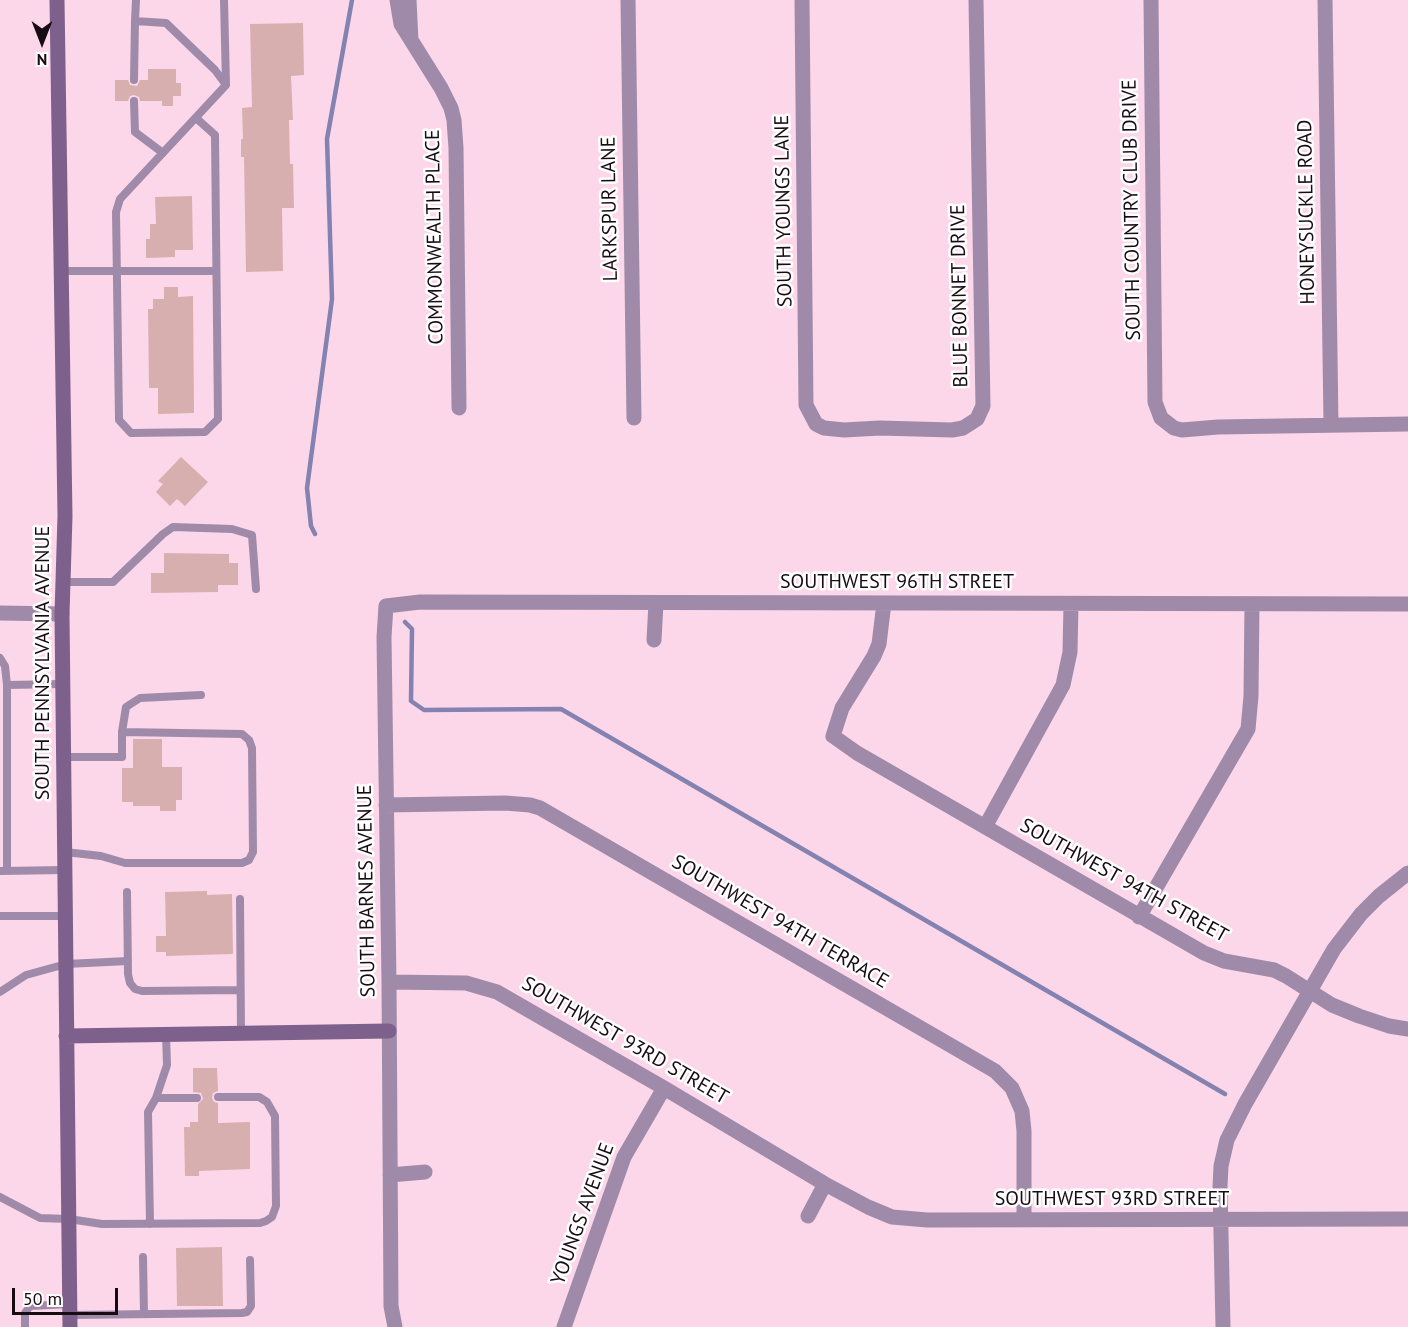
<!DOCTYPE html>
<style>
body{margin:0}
#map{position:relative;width:1408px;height:1327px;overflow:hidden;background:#fcd7e9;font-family:"PT Sans",sans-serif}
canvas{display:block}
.north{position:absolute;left:12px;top:12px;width:60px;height:60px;-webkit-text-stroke:4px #fff;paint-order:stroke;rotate:180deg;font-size:16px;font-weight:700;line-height:24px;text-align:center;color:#180c13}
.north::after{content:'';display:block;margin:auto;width:21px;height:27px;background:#180c13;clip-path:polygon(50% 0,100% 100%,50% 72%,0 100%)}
.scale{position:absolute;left:12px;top:1288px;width:106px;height:27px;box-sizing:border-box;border:3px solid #180c13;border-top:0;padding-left:8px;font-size:18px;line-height:21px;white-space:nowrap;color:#180c13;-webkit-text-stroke:4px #fff;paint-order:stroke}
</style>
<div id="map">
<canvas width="1408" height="1327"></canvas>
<div class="north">N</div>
<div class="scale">50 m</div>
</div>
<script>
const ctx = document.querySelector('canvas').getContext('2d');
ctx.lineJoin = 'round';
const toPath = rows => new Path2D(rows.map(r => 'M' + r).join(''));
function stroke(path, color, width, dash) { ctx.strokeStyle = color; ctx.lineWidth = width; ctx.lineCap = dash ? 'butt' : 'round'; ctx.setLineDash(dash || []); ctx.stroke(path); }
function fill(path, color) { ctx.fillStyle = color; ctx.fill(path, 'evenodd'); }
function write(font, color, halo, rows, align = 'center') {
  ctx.font = font + ' "PT Sans",sans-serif'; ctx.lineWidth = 5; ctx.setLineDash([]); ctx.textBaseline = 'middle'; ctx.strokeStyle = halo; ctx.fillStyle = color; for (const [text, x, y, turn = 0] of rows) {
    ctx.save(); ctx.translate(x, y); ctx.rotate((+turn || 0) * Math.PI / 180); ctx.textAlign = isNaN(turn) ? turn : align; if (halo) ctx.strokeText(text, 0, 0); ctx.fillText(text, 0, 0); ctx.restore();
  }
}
stroke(toPath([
 [315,534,311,526,307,488,332,299,327,139,352,0],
 [405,622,412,629,411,701,424,710,561,709,1225,1094]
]), '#8482b0', 4.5);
fill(toPath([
 [303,23,304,75,291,76,293,120,289,120,290,164,293,164,294,208,282,208,283,271,246,272,244,157,241,157,241,139,243,139,242,108,252,107,250,24],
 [148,69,176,69,176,83,181,83,181,96,173,96,173,106,162,106,162,101,140,101,139,97,134,95,130,96,128,101,115,101,115,80,128,80,130,85,137,86,140,80,148,80],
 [192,196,193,250,175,250,175,257,146,258,146,239,150,239,150,224,156,224,155,197],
 [164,287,178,287,178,297,193,296,194,413,158,414,158,388,149,388,148,309,153,309,153,299,164,299],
 [181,457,208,482,185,506,177,499,170,506,156,492,163,484,158,481],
 [164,553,229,554,229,563,238,563,238,585,218,585,218,592,151,593,151,573,164,573],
 [133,739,162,739,162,767,182,767,182,800,176,800,176,811,160,811,160,806,133,806,133,802,122,802,122,768,133,768],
 [207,891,207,895,232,894,233,954,166,956,166,952,156,952,156,936,166,936,165,892],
 [193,1068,217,1068,218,1091,213,1093,212,1098,214,1102,218,1103,218,1123,250,1122,250,1169,199,1171,199,1176,185,1176,184,1127,190,1127,190,1122,198,1122,198,1104,203,1099,201,1093,193,1092],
 [222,1247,223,1306,177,1306,176,1248]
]), '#d8afaf');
stroke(toPath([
 [136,0,135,21,166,23,215,70,226,85,120,199,116,212,119,420,131,433,205,432,218,419,215,135,196,118],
 [224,0,226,84],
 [134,80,135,21],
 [134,101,135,132,163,153],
 [61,271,216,271],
 [63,582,113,582,163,534,173,527,232,529,252,535,256,589],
 [0,658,5,666,7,685,63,684],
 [7,685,7,871],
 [122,732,126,707,140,698,201,695],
 [64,757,122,757,122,732,242,734,249,740,252,748,253,852,249,860,242,863,125,863,101,856,65,852],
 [0,871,65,870],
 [127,892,128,974,130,983,135,989,142,991,240,990],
 [240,899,241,1034],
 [0,916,65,916],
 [0,992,26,975,66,964,128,961],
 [166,1035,167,1065,156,1098,197,1098],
 [0,1197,40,1218,69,1219,102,1224,260,1223,266,1221,272,1217,276,1206,275,1116,267,1102,259,1097,218,1097],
 [150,1224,148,1112,156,1098],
 [143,1257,144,1314],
 [70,1315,242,1313,247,1312,251,1306,250,1260],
 [25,1327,25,1313,30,1306,70,1304]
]), '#9f8ba9', 8);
stroke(toPath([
 [397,0,401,24,441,88,451,108,454,120,456,148,459,408],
 [409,0,411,40],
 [628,0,634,418],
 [802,0,806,405,816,424,824,428,844,430,880,428,952,430,963,428,977,419,983,406,976,0],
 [1151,0,1155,402,1161,418,1174,428,1182,430,1218,427,1408,424],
 [1325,0,1331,424],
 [884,603,879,644,874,656,842,708,833,736,857,753,1204,953,1224,961,1274,970,1286,976,1332,1005,1359,1016,1389,1026,1408,1029],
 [0,613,62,614],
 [654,640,656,603],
 [386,805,505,803,530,805,540,808,995,1071,1012,1088,1022,1111,1024,1131,1024,1219],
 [985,827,1063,685,1070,652,1071,604],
 [1139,917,1248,729,1251,696,1252,604],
 [389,982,466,983,497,992,664,1088,825,1184,868,1207,892,1217,927,1220,1408,1219],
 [390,1175,425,1172],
 [808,1216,825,1184],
 [395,1327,391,1306,389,982,384,637,386,606,420,602,1408,604],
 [564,1327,624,1157,664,1088],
 [1223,1327,1220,1187,1221,1166,1227,1140,1245,1104,1334,949,1361,914,1379,896,1408,873]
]), '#9f8ba9', 15);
stroke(toPath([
 [57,0,65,516,62,614,70,1327],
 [66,1036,389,1031]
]), '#7e608c', 15);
write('20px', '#180c13', '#fff', [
 ["LARKSPUR LANE",610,209,-91],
 ["SOUTH COUNTRY CLUB DRIVE",1132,210,-91],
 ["SOUTH YOUNGS LANE",784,211,-91],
 ["HONEYSUCKLE ROAD",1307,212,-91],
 ["COMMONWEALTH PLACE",435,237,-91],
 ["BLUE BONNET DRIVE",960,296,-91],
 ["SOUTHWEST 96TH STREET",897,582],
 ["SOUTH PENNSYLVANIA AVENUE",43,663,-90],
 ["SOUTHWEST 94TH STREET",1124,881,29],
 ["SOUTH BARNES AVENUE",367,891,-91],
 ["SOUTHWEST 94TH TERRACE",780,922,30],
 ["SOUTHWEST 93RD STREET",625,1041,30],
 ["SOUTHWEST 93RD STREET",1112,1199],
 ["YOUNGS AVENUE",583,1214,-70]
]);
</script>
